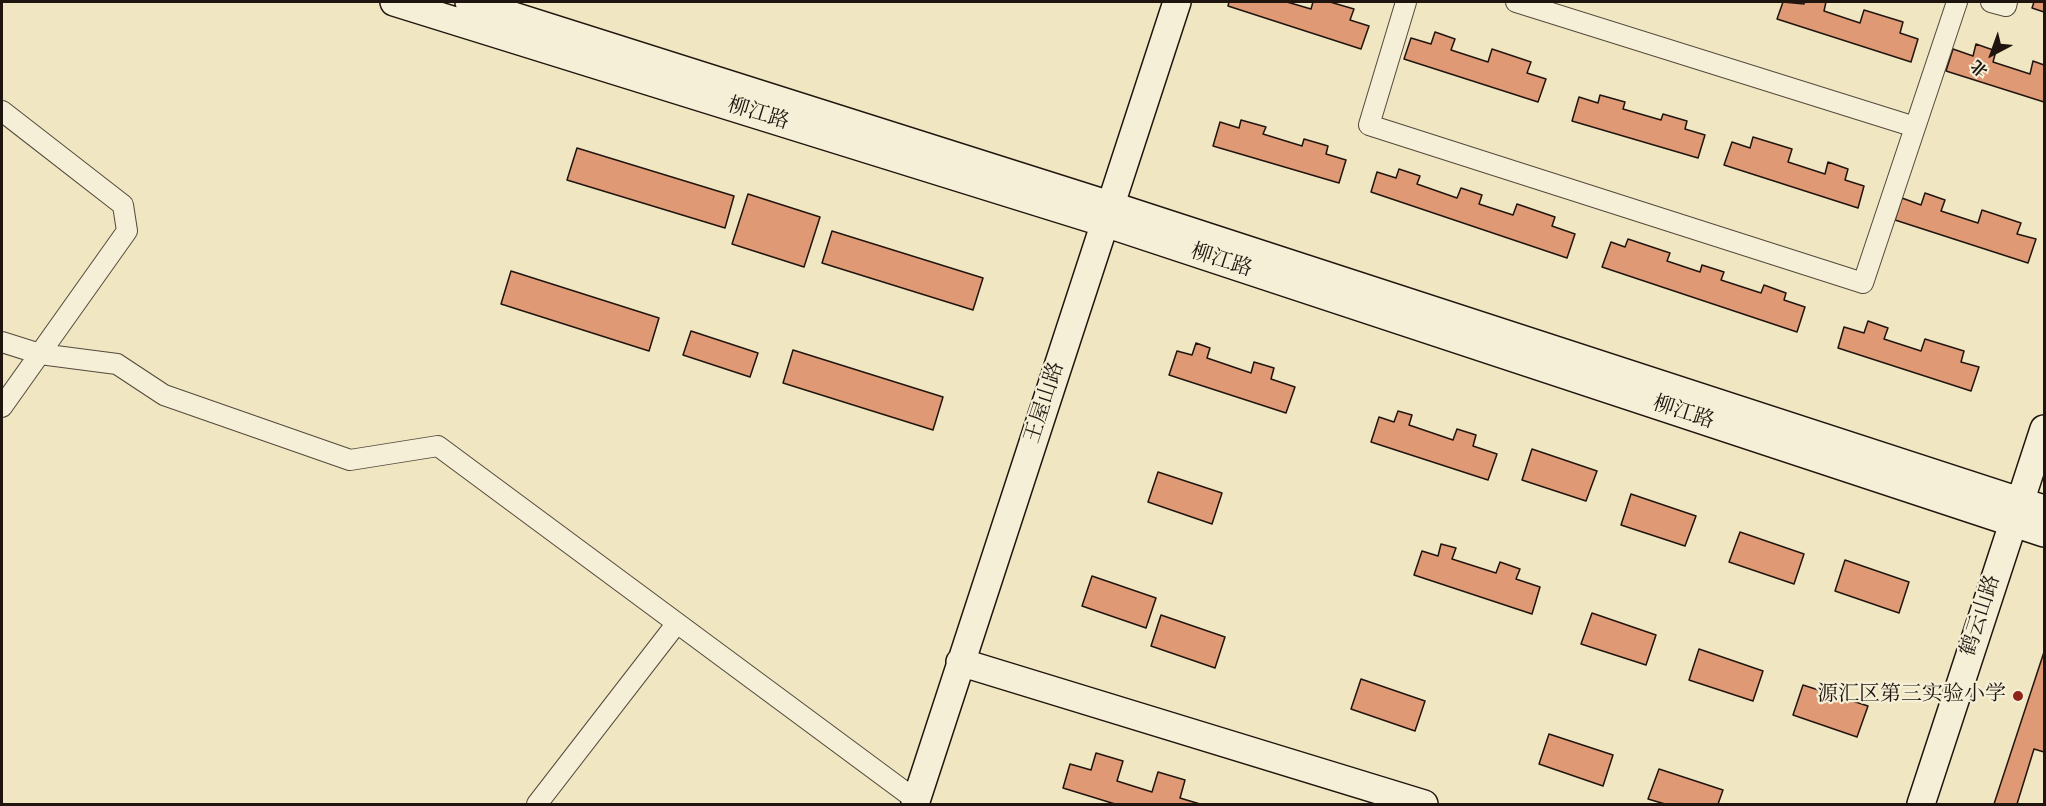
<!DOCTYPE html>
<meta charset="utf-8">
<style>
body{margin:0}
#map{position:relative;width:2046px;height:806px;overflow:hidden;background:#f0e6c1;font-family:"IM FELL English","Noto Serif SC",serif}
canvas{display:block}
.frame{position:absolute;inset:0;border:3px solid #20150e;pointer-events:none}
.north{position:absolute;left:1962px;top:24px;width:60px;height:60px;-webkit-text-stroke:4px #f5efd7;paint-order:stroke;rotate:221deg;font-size:16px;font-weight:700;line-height:24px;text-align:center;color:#20150e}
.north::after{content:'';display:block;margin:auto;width:21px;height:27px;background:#20150e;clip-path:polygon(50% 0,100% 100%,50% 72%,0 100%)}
</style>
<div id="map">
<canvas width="2046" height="806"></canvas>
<div class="frame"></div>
<div class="north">北</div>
</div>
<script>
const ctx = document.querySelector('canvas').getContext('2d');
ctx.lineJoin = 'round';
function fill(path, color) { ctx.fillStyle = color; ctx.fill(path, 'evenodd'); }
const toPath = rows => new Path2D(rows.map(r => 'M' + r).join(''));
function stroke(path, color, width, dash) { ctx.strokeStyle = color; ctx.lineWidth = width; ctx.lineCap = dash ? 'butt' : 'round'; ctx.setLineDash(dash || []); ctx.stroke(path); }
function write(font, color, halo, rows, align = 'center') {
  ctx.font = font + ' "IM FELL English","Noto Serif SC",serif'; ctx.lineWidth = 4.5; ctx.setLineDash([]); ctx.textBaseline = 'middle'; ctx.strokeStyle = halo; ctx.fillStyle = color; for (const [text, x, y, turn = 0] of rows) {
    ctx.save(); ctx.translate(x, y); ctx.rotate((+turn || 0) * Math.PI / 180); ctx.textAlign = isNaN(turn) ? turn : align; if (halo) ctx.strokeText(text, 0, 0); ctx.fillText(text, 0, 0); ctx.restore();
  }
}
const building = toPath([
 [1229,2,1287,2,1311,9,1313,2,1330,2,1354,9,1350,20,1369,26,1361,49,1228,6,1229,2],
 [1783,2,1804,4,1805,2,1826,2,1824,11,1860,23,1864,10,1903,22,1900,33,1918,39,1911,62,1777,19,1783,2],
 [2034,2,2044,2,2044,12,2032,8,2034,2],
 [1435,32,1455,39,1451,50,1488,62,1492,49,1531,62,1527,73,1546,79,1538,102,1404,59,1411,38,1431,44,1435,32],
 [1976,44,1996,51,1993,62,2030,74,2033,61,2044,65,2044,102,1946,71,1953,49,1973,56,1976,44],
 [1600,95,1625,102,1623,109,1661,120,1663,114,1687,121,1685,129,1705,135,1698,158,1572,121,1579,97,1598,103,1600,95],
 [1241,120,1266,127,1263,134,1302,146,1304,139,1328,146,1326,154,1346,160,1339,183,1213,146,1220,122,1239,128,1241,120],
 [1753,137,1792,149,1788,162,1825,174,1828,162,1848,169,1845,180,1864,186,1858,208,1724,165,1732,142,1750,148,1753,137],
 [577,148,734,196,725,228,567,180,577,148],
 [1399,169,1420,176,1417,184,1457,198,1461,188,1482,195,1479,204,1513,215,1517,204,1555,217,1552,226,1575,234,1567,258,1371,192,1377,172,1396,178,1399,169],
 [1925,193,1945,200,1941,211,1978,223,1982,210,2021,223,2017,234,2036,239,2028,263,1895,220,1902,198,1921,205,1925,193],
 [748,194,820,217,804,267,732,244,748,194],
 [832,231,983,278,973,310,822,263,832,231],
 [1628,239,1670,253,1667,261,1700,272,1702,265,1724,272,1721,280,1761,293,1764,285,1786,293,1784,300,1805,307,1797,332,1602,267,1611,242,1625,247,1628,239],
 [511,271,659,318,649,351,501,304,511,271],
 [1868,321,1888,328,1884,339,1921,351,1925,339,1964,351,1961,362,1979,367,1971,391,1838,348,1844,327,1864,333,1868,321],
 [691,331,758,353,750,377,683,355,691,331],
 [1196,343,1210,348,1207,358,1251,373,1254,362,1274,368,1271,379,1295,387,1286,413,1169,375,1177,351,1192,355,1196,343],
 [793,350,943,397,933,430,783,383,793,350],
 [1398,411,1412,415,1409,425,1453,440,1457,429,1476,435,1473,446,1497,454,1488,480,1371,442,1379,417,1394,422,1398,411],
 [1532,449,1597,471,1586,501,1522,480,1532,449],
 [1158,472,1222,493,1212,524,1148,502,1158,472],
 [1631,494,1696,516,1685,546,1621,525,1631,494],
 [1740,532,1804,554,1794,584,1729,562,1740,532],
 [1441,544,1456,548,1452,559,1496,573,1500,562,1520,569,1516,579,1540,587,1532,614,1414,575,1422,551,1438,556,1441,544],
 [1845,560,1909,582,1899,613,1835,591,1845,560],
 [1092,576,1156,598,1146,628,1082,606,1092,576],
 [1592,613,1656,635,1646,665,1581,644,1592,613],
 [1161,615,1225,637,1215,668,1151,646,1161,615],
 [1699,649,1763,671,1753,701,1689,680,1699,649],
 [2044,652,2044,752,2034,749,2017,804,1994,804,2044,652],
 [1361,679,1425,701,1415,731,1351,709,1361,679],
 [1803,685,1868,706,1857,737,1793,715,1803,685],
 [1549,734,1613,755,1603,786,1539,764,1549,734],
 [1096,753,1123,761,1117,781,1152,792,1158,772,1185,780,1180,798,1200,804,1115,804,1063,788,1070,764,1091,770,1096,753],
 [1659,769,1723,790,1718,804,1665,804,1648,799,1659,769]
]);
fill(building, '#df9975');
stroke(building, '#20150e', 1.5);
const street = toPath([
 [1406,2,1369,125,1863,283,1957,2],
 [1516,2,1915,127],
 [1991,2,2006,6,2007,2],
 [2,111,123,205,127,231,2,407],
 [2,342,40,354,117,364,164,395,350,460,438,446,916,800],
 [537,804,677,623]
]);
const secondary = toPath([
 [394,2,1105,223,2044,533],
 [469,2,1110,205,2044,509],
 [960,662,1424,804],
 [915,804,1177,2],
 [1921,804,2044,429]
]);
stroke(street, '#54493b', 22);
stroke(secondary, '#20150e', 30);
stroke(street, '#f5efd7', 20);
stroke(secondary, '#f5efd7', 27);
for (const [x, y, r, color] of [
 [2018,696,6,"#8f2418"]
]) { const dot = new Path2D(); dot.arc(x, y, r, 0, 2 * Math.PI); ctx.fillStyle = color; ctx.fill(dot); stroke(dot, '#f5efd7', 2); }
write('21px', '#20150e', '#f5efd7', [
 ["柳江路",758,115,17],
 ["柳江路",1221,262,18],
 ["王屋山路",1046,403,-72],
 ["柳江路",1683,414,18],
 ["鹤云山路",1982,616,-72]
]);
write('21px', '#20150e', '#f5efd7', [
 ["源汇区第三实验小学",2006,696]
], 'right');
</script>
